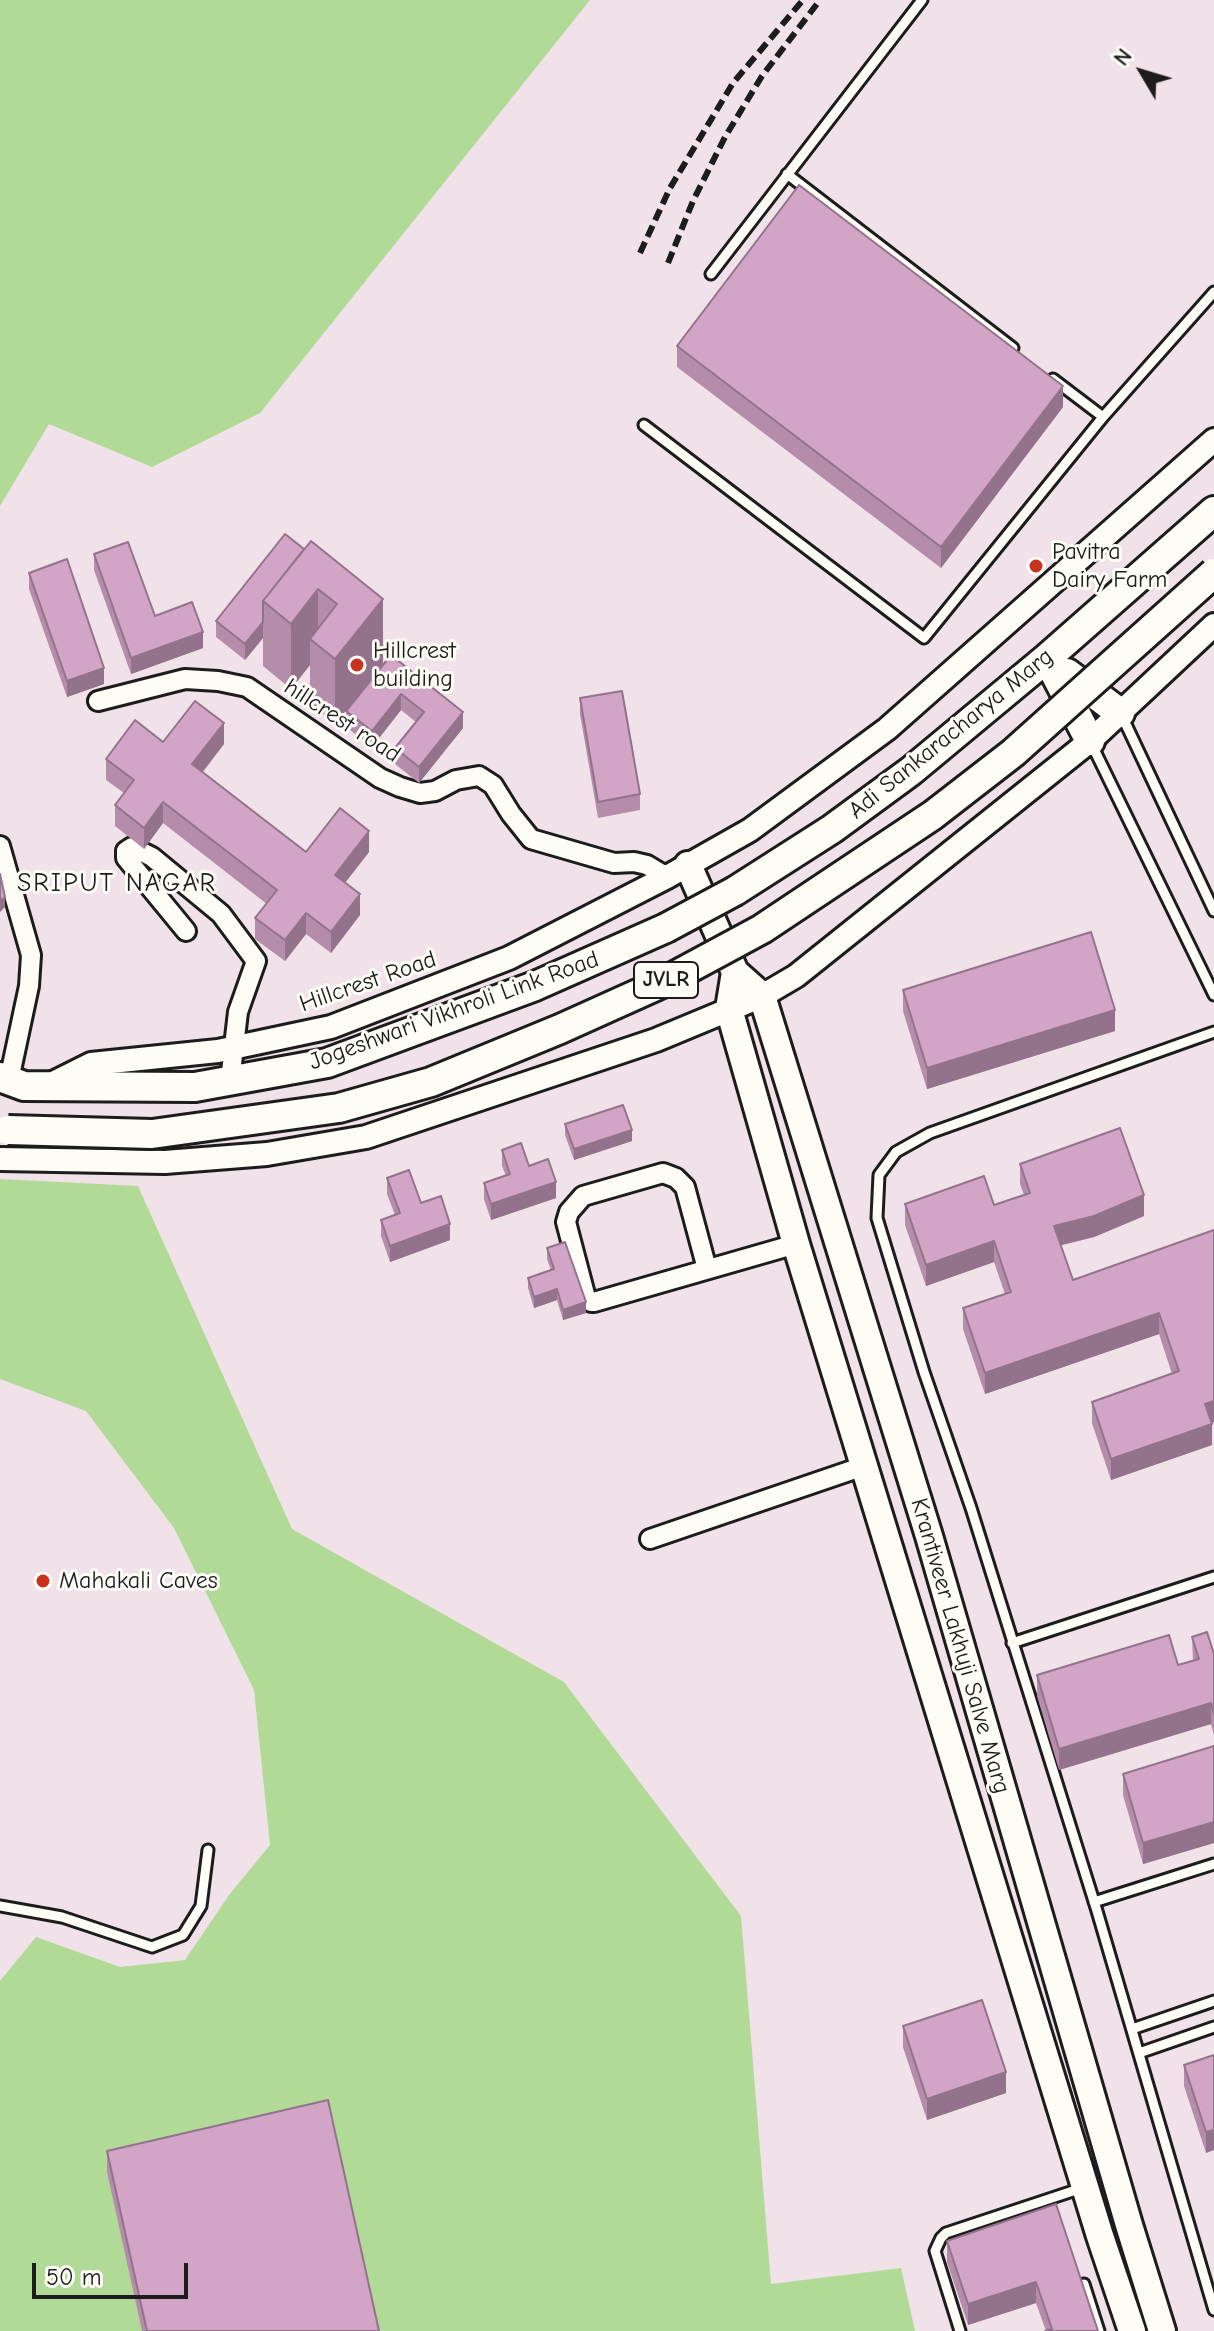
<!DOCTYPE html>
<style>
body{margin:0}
#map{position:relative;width:1214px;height:2331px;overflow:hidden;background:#f0e2e8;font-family:"Comic Neue",sans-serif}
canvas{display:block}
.north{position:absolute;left:1102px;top:32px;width:80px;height:80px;-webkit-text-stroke:6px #fdfcf7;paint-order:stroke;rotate:308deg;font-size:22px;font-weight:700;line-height:32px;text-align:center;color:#1c1c1c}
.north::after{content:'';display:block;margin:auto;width:28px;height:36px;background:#1c1c1c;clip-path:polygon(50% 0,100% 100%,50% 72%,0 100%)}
.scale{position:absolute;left:32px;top:2263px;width:156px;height:36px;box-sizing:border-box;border:4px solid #1c1c1c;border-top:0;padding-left:10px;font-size:24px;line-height:28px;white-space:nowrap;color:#1c1c1c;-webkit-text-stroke:6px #fdfcf7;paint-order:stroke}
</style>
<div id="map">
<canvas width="1214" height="2331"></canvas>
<div class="north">N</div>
<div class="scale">50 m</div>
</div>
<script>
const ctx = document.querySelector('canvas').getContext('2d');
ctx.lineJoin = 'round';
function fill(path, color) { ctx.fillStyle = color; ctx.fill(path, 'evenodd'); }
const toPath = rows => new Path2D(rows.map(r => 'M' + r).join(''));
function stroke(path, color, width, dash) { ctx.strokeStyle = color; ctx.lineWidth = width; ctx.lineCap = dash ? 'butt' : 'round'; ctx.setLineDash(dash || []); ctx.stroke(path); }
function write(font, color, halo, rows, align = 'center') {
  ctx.font = font + ' "Comic Neue",sans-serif'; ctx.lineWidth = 6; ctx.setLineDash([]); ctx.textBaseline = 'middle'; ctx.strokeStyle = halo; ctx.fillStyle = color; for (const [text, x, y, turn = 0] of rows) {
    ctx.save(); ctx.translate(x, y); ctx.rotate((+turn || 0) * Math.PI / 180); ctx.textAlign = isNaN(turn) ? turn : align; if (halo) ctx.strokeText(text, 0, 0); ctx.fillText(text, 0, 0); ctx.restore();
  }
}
fill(toPath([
 [0,0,590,0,260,413,152,467,49,424,0,506],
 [0,1179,138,1186,292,1529,564,1682,741,1916,771,2284,901,2268,915,2331,0,2331,0,1981,36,1937,120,1967,185,1960,229,1895,270,1845,254,1690,174,1528,86,1411,0,1379]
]), '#b2da97');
const service = toPath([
 [787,174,1013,348],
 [711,274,922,0],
 [1053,379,1103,417],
 [644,425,924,638,1103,417,1214,292],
 [1122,716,1214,911],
 [1091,743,1214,995],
 [1214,1032,930,1133,896,1152,879,1175,877,1218,924,1372,971,1508,1097,1911,1214,2310],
 [1012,1643,1214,1577],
 [1094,1902,1214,1864],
 [0,1906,62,1917,152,1947,183,1935,201,1906,208,1850],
 [1132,2029,1214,2001],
 [1139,2053,1214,2027],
 [1084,2284,1099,2331],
 [960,2331,935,2251,941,2238,946,2233,1082,2188]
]);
const minor = toPath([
 [98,701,185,679,218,681,247,687,380,778,400,787,420,793,435,791,456,780,479,776,493,785,511,814,531,839,614,863,634,862,647,865,667,877],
 [0,846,31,955,29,986,9,1080],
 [186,931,126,858,126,851,132,847,152,857,221,914,256,961,238,1012,230,1081],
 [707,1269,685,1187,676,1178,663,1173,583,1196,569,1212,566,1222,586,1298,591,1302,594,1302,796,1244],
 [650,1539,864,1466]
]);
const tertiary = toPath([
 [47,1086,91,1064,218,1051,331,1027,509,958,667,877,750,830,887,729,1214,440],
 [0,1159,165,1162,267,1154,366,1137,656,1040,762,996,796,976,1090,741,1214,625]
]);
const secondary = toPath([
 [688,865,735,972,762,996,929,1536,1129,2225,1162,2331],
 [735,972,729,1009,796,1244,1100,2236,1132,2331]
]);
const primary = toPath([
 [1047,658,1090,741],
 [1067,673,1120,713],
 [735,891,832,829,911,771,1047,658,1214,511],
 [0,1077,24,1086,195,1087,327,1063,535,986,666,928]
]);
stroke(service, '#1c1c1c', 15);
stroke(minor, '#1c1c1c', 24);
stroke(tertiary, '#1c1c1c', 28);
stroke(secondary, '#1c1c1c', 32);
stroke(primary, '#1c1c1c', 34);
stroke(service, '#fdfcf7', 9);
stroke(minor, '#fdfcf7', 18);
stroke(tertiary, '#fdfcf7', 22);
stroke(secondary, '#fdfcf7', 26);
stroke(primary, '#fdfcf7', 28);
stroke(toPath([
 [640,253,670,188,733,83,803,0],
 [668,263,693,201,725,137,762,76,820,0]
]), '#1c1c1c', 6, [12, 6]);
const primaryBridge = toPath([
 [666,928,735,891],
 [8,1130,152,1134,339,1108,431,1082,560,1029,660,984,762,929,933,815,1013,753,1214,573]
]);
stroke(primaryBridge, '#1c1c1c', 34, []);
stroke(primaryBridge, '#fdfcf7', 28);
fill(toPath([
 [677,346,1063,407,941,568,677,367],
 [285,534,383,664,335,724,310,704,310,665,291,689,263,666,263,638,245,660,216,637,216,621],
 [94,554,155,616,203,648,131,674,94,570],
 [29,573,104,684,67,697,29,589],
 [391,655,463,728,419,783,395,764,395,748,416,722,401,710,372,747,346,727,346,711],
 [580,698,640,794,640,810,598,818,580,714],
 [163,742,224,744,203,772,306,852,369,852,345,882,360,915,331,953,306,934,285,961,255,939,255,918,267,904,163,823,144,849,115,826,115,805,124,793,106,780,106,759],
 [903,990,1115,1031,927,1089,903,1011],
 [565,1124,632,1141,574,1160,565,1135],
 [502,1150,529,1166,556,1198,491,1220,484,1199,484,1183,506,1176,502,1166],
 [1020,1164,1144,1216,1094,1237,1061,1245,1073,1280,1214,1230,1214,1422,1212,1423,1212,1445,1111,1480,1092,1423,1092,1402,1172,1374,1159,1334,985,1394,963,1329,963,1308,1005,1294,994,1262,926,1286,905,1225,905,1204,994,1205,1024,1195,1020,1184],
 [387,1178,421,1203,450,1240,390,1262,381,1236,381,1220,395,1215,387,1194],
 [547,1248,586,1313,563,1320,557,1300,534,1308,528,1288,528,1278,551,1270,547,1259],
 [1192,1637,1214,1654,1214,1735,1211,1724,1059,1770,1037,1696,1037,1675,1178,1665,1193,1661],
 [1214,1746,1214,1843,1143,1864,1123,1795,1123,1774],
 [903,2026,1006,2093,927,2120,903,2047],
 [1214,2055,1206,2153,1184,2086,1184,2065],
 [107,2151,379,2331,142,2331,107,2172],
 [1056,2204,1098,2331,1046,2331,1036,2303,968,2325,947,2262,947,2241]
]), '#b58daa');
fill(toPath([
 [1063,386,1063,407,941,568,941,547],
 [318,589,318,646,310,639,310,665,291,689,291,624],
 [383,599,383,664,335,724,335,659],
 [263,622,263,638,245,660,245,644],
 [203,632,203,648,131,674,131,658],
 [104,668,104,684,67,697,67,681],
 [401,694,401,710,372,747,372,731],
 [463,712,463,728,419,783,419,767],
 [224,723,224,744,192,785,192,764],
 [163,802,163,823,144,849,144,828],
 [369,831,369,852,335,896,335,875],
 [360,894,360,915,331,953,331,932],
 [5,897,5,907,0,912,0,901],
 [306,913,306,934,285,961,285,940],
 [1115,1010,1115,1031,927,1089,927,1068],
 [632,1130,632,1141,574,1160,574,1149],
 [556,1182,556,1198,491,1220,491,1204],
 [1144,1195,1144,1216,1094,1237,1054,1247,1054,1226],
 [450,1224,450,1240,390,1262,390,1246],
 [994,1241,994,1262,926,1286,926,1265],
 [557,1289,557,1300,534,1308,534,1297],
 [586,1302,586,1313,563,1320,563,1310],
 [1159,1313,1159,1334,985,1394,985,1373],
 [1214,1401,1214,1422,1205,1425,1205,1404],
 [1212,1424,1212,1445,1111,1480,1111,1459],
 [1211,1703,1211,1724,1059,1770,1059,1749],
 [1214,1822,1214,1843,1143,1864,1143,1843],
 [1006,2072,1006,2093,927,2120,927,2099],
 [1214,2130,1214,2150,1206,2153,1206,2132],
 [1036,2282,1036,2303,968,2325,968,2304]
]), '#93738b');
const building = toPath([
 [799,185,1063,386,941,547,677,346,799,185],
 [285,534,304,549,263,601,263,622,245,644,216,621,285,534],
 [311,541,383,599,335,659,310,639,337,604,318,589,291,624,263,601,311,541],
 [128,542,155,616,192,602,203,632,131,658,94,554,128,542],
 [67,559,104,668,67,681,29,573,67,559],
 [391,655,463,712,419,767,395,748,424,712,401,694,372,731,346,711,391,655],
 [622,691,640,794,598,802,580,698,622,691],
 [195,701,224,723,192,764,306,852,340,808,369,831,335,875,360,894,331,932,306,913,285,940,255,918,277,890,163,802,144,828,115,805,134,780,106,759,135,720,163,742,195,701],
 [0,874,5,897,0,901,0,874],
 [1091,932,1115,1010,927,1068,903,990,1091,932],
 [623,1105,632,1130,574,1149,565,1124,623,1105],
 [1120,1128,1144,1195,1094,1216,1054,1226,1073,1280,1214,1230,1214,1401,1205,1404,1212,1424,1111,1459,1092,1402,1179,1371,1159,1313,985,1373,963,1308,1011,1292,994,1241,926,1265,905,1204,984,1176,994,1205,1030,1193,1020,1164,1120,1128],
 [521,1143,529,1166,548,1159,556,1182,491,1204,484,1183,510,1174,502,1150,521,1143],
 [409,1170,421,1203,441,1196,450,1224,390,1246,381,1220,400,1213,387,1178,409,1170],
 [565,1242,586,1302,563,1310,557,1289,534,1297,528,1278,554,1269,547,1248,565,1242],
 [1207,1632,1214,1654,1214,1714,1211,1703,1059,1749,1037,1675,1169,1635,1178,1665,1199,1659,1192,1637,1207,1632],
 [1214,1746,1214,1822,1143,1843,1123,1774,1214,1746],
 [982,2000,1006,2072,927,2099,903,2026,982,2000],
 [1214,2055,1214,2130,1206,2132,1184,2065,1214,2055],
 [328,2100,379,2331,147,2331,107,2151,328,2100],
 [1056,2204,1098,2331,1045,2331,1052,2329,1036,2282,968,2304,947,2241,1056,2204]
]);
fill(building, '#d2a4c6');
stroke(building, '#93738b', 2);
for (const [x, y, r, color] of [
 [1036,566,8,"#c8321e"],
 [357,665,8,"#c8321e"],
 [43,1581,8,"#c8321e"]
]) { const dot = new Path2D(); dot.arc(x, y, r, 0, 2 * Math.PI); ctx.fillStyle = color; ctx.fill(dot); stroke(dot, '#fdfcf7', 3); }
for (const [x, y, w] of [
 [666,980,64]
]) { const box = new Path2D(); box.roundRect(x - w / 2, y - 18, w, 36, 6); ctx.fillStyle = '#fdfcf7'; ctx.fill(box); stroke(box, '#1c1c1c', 2); }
write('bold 22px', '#1c1c1c', null, [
 ["JVLR",666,980]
]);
write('24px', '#1c1c1c', '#fdfcf7', [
 ["Pavitra",1052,552],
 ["Dairy Farm",1052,580],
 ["Hillcrest",373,651],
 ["building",373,679],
 ["Mahakali Caves",59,1581]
], 'left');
write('24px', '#1c1c1c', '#fdfcf7', [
 ["hillcrest road",342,721,33],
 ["Adi Sankaracharya Marg",951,734,-39],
 ["Hillcrest Road",368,982,-19],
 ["Jogeshwari Vikhroli Link Road",454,1011,-20],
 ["Krantiveer Lakhuji Salve Marg",960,1646,74]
]);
ctx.letterSpacing = '2px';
write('26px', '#1c1c1c', '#fdfcf7', [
 ["SRIPUT NAGAR",117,884]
]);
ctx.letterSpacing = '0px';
</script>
